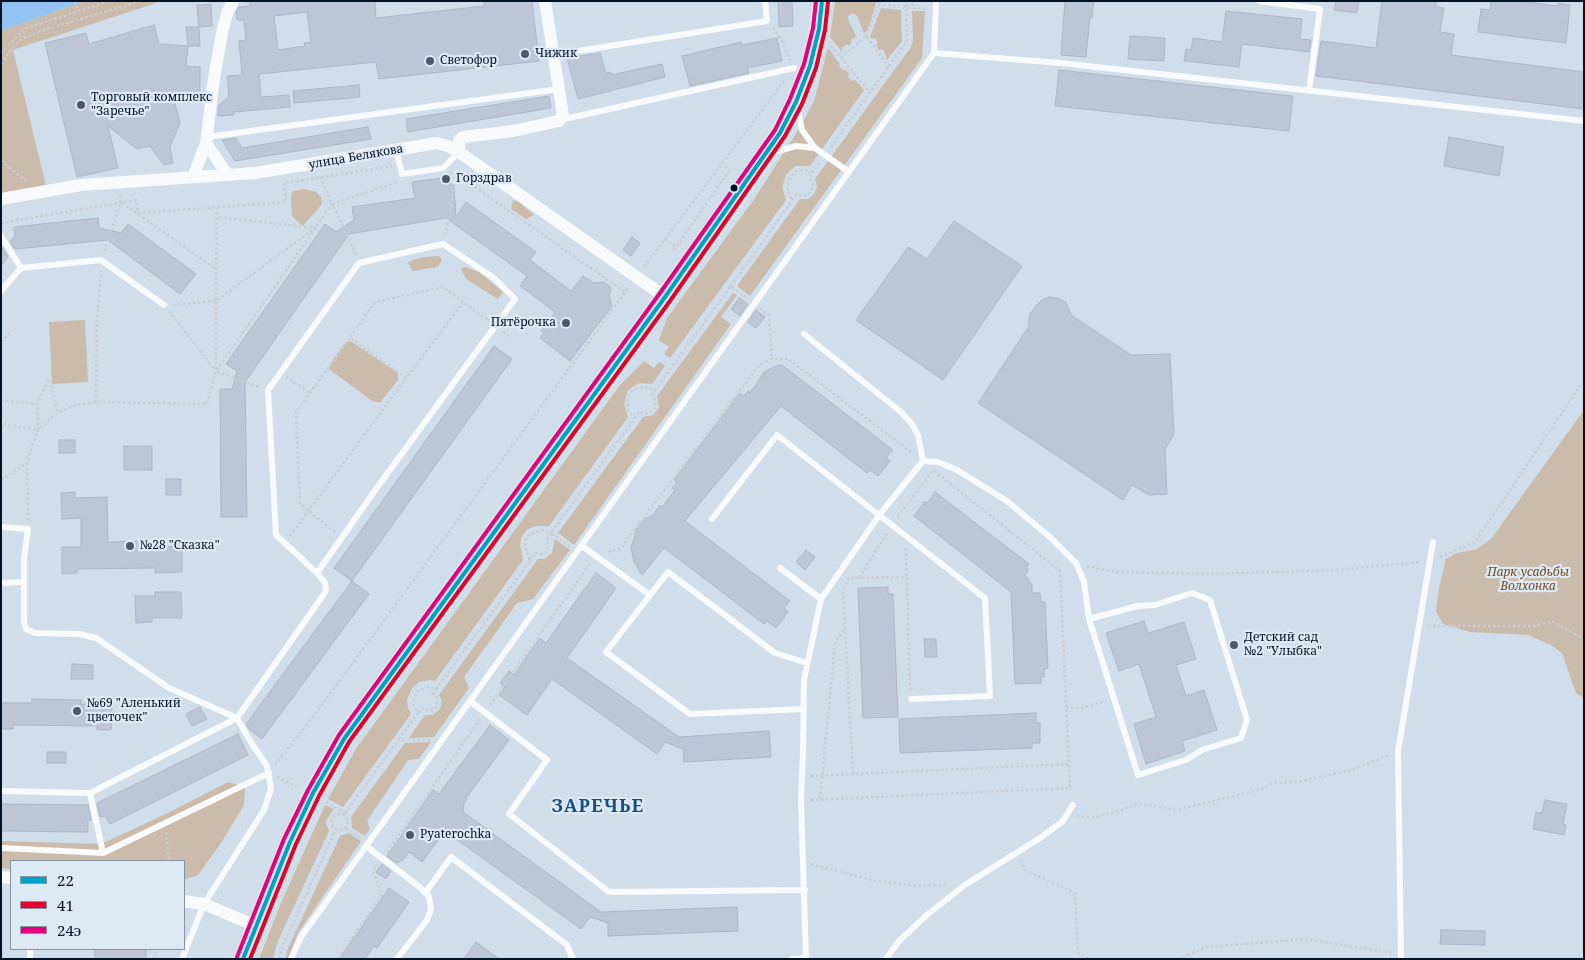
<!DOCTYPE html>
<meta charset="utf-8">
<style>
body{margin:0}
#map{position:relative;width:1585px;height:960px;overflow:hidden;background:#d0ddea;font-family:"Noto Serif",serif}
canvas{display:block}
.frame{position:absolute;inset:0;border:2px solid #001226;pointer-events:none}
.legend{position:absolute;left:10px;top:860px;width:175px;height:90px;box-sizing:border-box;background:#dde9f4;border:1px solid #8593a2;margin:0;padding:6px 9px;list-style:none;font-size:15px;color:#001226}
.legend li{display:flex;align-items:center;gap:10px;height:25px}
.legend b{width:25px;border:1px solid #8593a2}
</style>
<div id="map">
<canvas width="1585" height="960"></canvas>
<div class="frame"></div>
<ul class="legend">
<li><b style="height:6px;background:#00a1c6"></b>22</li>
<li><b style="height:6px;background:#e4002b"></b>41</li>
<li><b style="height:6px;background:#e5007d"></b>24э</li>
</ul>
</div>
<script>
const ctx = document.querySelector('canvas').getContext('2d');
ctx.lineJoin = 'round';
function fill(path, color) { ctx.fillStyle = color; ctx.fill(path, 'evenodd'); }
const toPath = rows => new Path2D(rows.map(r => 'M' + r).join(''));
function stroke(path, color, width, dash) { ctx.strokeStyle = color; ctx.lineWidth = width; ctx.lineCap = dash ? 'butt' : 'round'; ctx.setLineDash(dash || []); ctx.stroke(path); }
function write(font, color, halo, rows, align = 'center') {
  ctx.font = font + ' "Noto Serif",serif'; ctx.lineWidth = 4.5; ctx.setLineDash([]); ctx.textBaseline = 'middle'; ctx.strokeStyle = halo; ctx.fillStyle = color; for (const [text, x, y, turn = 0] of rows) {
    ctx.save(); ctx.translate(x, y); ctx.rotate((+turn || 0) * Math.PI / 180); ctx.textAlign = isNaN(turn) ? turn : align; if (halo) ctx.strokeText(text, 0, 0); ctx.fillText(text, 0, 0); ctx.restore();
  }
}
fill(toPath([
 [84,1,162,1,13,50,46,186,1,195,1,31],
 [835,1,877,1,867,31,864,33,857,16,853,13,848,16,848,19,857,38,855,37,851,40,852,42,849,46,846,44,842,48,842,52,830,37],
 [881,8,901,10,902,41,887,60,883,49,879,50,876,45,878,43,875,38,872,39,870,37],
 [912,11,925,11,922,58,920,61,750,296,737,286,800,199,808,199,814,194,817,187,815,179,911,47,913,40],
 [828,48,840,64,839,66,843,70,846,70,849,74,848,77,852,81,855,80,864,90,810,166,795,166,786,175,782,187,786,200,670,358,664,354,669,347,659,340,667,318,755,198,802,124,814,101],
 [304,189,316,192,321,197,322,204,303,226,292,216,291,196,293,191],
 [513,200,520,203,534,215,526,219,511,209],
 [439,256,442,260,438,267,412,271,408,262,424,257],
 [465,267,479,272,503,292,498,299,466,279,461,269],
 [733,293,737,295,721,317,731,324,574,545,558,533,643,417,653,415,659,408,657,396],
 [85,320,88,382,52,384,49,322],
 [350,341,397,372,398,374,398,380,380,403,372,401,329,369,330,364,345,343],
 [644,361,654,368,659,362,665,366,652,384,639,383,628,390,624,404,628,417,549,526,536,526,528,529,522,536,520,545,523,560,435,681,430,680,419,682,412,688,407,700,408,708,411,714,343,807,328,799,357,747,377,720,620,385],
 [1584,410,1584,698,1576,693,1562,653,1551,645,1528,635,1470,632,1443,624,1436,611,1439,588,1446,559,1457,553,1477,549,1491,539],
 [555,539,570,550,533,599,517,603,464,677,469,688,434,737,409,738,425,715,433,715,440,709,442,701,439,695,538,559,544,559,552,553],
 [431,742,419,759,408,760,367,821,370,829,365,836,352,828,351,817,405,743],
 [228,782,245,787,244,805,221,843,198,875,184,880,184,861,11,861,11,869,1,868,1,841,101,844,168,813],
 [325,805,334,809,327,819,326,823,329,831,277,943,273,959,259,959,281,903],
 [349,833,361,841,298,933,288,959,285,959,288,948,340,836]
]), '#cabbab');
fill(toPath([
 [1,1,84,1,1,31]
]), '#92c3f2');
const building = toPath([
 [249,1,375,1,376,18,484,6,484,1,532,1,539,61,379,79,376,62,259,74,261,97,289,95,290,107,234,112,234,115,218,116,219,105,229,96,227,76,242,75,239,41,246,40,244,20,237,20,236,12,239,7,250,6,249,1],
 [307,12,311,42,304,43,305,46,278,50,274,16,307,12],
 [778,1,792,1,793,26,779,27,778,1],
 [1065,1,1094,1,1092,17,1090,17,1086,57,1061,55,1065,1],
 [1336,1,1359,1,1357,13,1334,10,1336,1],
 [1382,1,1436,1,1436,7,1444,8,1440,32,1454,34,1451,55,1584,72,1584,109,1316,76,1321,41,1376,48,1382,1],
 [1491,1,1519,1,1558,6,1558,3,1570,5,1566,43,1478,32,1481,9,1490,10,1491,1],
 [211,4,212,26,199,27,197,5,211,4],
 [1226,11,1302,19,1300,39,1311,40,1309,52,1242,44,1239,67,1184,61,1186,49,1191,50,1193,38,1222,42,1226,11],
 [154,25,159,44,188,46,186,66,200,67,200,94,172,93,180,123,170,147,173,163,164,165,150,146,137,149,108,126,118,168,77,177,45,43,86,33,89,44,154,25],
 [186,27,199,27,200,46,188,46,186,27],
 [1130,36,1165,38,1164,61,1128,59,1130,36],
 [777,38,782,61,747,68,749,73,690,86,682,56,741,42,742,45,777,38],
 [600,53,606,73,611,72,611,75,662,64,665,77,578,99,567,58,600,53],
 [1059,70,1293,96,1289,131,1055,106,1059,70],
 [359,85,360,97,294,103,293,91,359,85],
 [549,96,551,108,408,132,406,119,549,96],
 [368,127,371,139,235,161,222,140,236,138,242,148,368,127],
 [1449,137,1504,147,1499,176,1444,166,1449,137],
 [443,178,454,186,456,217,466,202,536,252,530,260,571,291,583,276,594,283,604,282,610,287,611,291,609,294,612,306,570,361,540,338,544,333,541,331,555,312,520,286,527,276,446,218,349,234,245,382,247,517,221,517,220,389,232,389,237,371,226,364,325,224,336,232,354,220,352,207,415,198,412,182,443,178],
 [98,218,99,228,121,233,128,224,196,274,180,294,108,240,15,249,10,241,15,237,14,227,98,218],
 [954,221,1022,266,943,380,856,320,908,247,927,259,954,221],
 [632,237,640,243,631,256,623,250,632,237],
 [3,248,8,257,1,266,1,250,3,248],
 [1049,297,1057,298,1066,302,1071,315,1131,355,1170,354,1174,434,1165,449,1167,494,1149,495,1132,485,1123,500,978,403,1029,326,1029,316,1035,307,1042,300,1049,297],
 [739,298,748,304,740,316,731,309,739,298],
 [756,310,765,317,756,328,748,322,756,310],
 [494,346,512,359,352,581,334,568,494,346],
 [782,365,893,450,886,458,890,461,878,476,870,470,867,473,781,406,685,521,790,601,784,608,788,612,776,628,767,621,764,624,664,548,642,575,634,562,631,548,637,528,645,519,653,515,660,505,662,507,675,490,672,488,677,482,674,480,740,393,744,396,748,391,750,393,764,372,776,366,782,365],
 [59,440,75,440,75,453,59,453,59,440],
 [124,446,152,446,152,470,124,470,124,446],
 [166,479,181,479,181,495,166,495,166,479],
 [75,492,75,498,107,497,108,542,149,541,149,547,182,546,182,572,155,573,155,568,77,569,77,573,62,574,62,547,81,547,81,518,62,519,61,493,75,492],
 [935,492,1029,564,1026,568,1029,570,1025,575,1032,585,1032,593,1040,593,1041,602,1045,602,1048,668,1044,669,1044,677,1041,677,1041,683,1015,684,1011,592,914,516,925,501,927,503,935,492],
 [806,550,815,557,805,570,796,562,806,550],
 [596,573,616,588,567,658,679,737,769,731,771,757,684,762,683,749,665,742,657,754,552,679,527,715,499,695,505,687,500,683,509,671,514,675,540,638,546,643,596,573],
 [352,581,369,594,262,739,250,730,246,724,352,581],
 [888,587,888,594,893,594,898,717,863,718,858,588,888,587],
 [155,592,181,592,182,618,152,618,152,622,136,623,135,596,155,596,155,592],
 [1144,621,1148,633,1184,622,1196,659,1176,665,1186,696,1204,690,1217,730,1182,741,1185,751,1146,764,1134,724,1156,717,1139,664,1119,671,1106,633,1144,621],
 [924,639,936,639,937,657,925,657,924,639],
 [72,664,93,665,93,679,71,679,72,664],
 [32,699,81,700,81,704,112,704,111,730,97,730,97,726,13,725,13,729,1,729,1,703,32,703,32,699],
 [200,707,207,719,192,726,186,714,200,707],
 [1036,713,1036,723,1040,723,1040,743,1032,743,1032,748,900,753,899,719,1036,713],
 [490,725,509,740,466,798,467,799,464,804,463,812,601,912,737,907,738,931,608,936,608,923,590,917,581,929,445,831,422,862,409,852,403,860,396,863,387,856,433,790,439,794,490,725],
 [238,734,248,755,110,824,105,816,100,817,97,803,238,734],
 [47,752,66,752,66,763,47,763,47,752],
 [1545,800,1567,804,1563,824,1566,825,1564,835,1533,829,1536,812,1542,813,1545,800],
 [1,804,88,805,91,820,88,820,88,832,1,831,1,804],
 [382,864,391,871,386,879,376,872,382,864],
 [389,888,409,902,377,948,374,946,365,959,339,959,389,888],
 [1441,930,1485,931,1485,945,1440,944,1441,930],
 [476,942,499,959,464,959,476,942],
 [95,949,146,949,146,959,95,959,95,949]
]);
fill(building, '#bcc6d7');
stroke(building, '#acb6c8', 1);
stroke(toPath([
 [75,1,78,11],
 [878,5,927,9],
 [907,7,912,5,913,1],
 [773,28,781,39,790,60],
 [866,36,880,1],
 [831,46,870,92],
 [1,53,24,29,109,1],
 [841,58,866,36,889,67],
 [1,64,12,48,23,38,47,29,141,1],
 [831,147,907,41,906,1],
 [1,161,27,182],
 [450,173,453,172,625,292],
 [812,173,820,162],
 [320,177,332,204,398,182],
 [122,203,216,269],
 [217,207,217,217],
 [450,211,457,176,461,169],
 [1,223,136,200,138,213,286,202,284,183,392,166],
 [111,231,121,202,120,194],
 [347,234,356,255],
 [445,235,449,217],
 [665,239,676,247],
 [674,250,729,171,723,162],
 [104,251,109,237],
 [644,267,785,80],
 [731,286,796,195,805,196,811,192,813,184,809,178,812,173,808,170,800,170,795,172,791,177,787,187,792,200],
 [463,302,406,378,350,338,375,302,443,287,489,321],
 [173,305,216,301,315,228,217,217,216,270,216,371],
 [760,308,769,315,772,359],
 [169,311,215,370],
 [503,332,512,338],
 [1,342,11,331],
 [217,370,332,204,344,227],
 [286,377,310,393],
 [49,380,58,412],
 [242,381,259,387],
 [655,390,731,286,748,299],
 [1,400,37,404],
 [96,402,97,321,101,271],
 [1,428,3,424,38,430,37,404,49,379],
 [1,480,27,463],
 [28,520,27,463,30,451,38,430,58,412,77,405,96,402,207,404,216,371,235,378],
 [335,532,300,504,296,412,350,338],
 [290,536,406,378],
 [570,547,551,533,639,412,646,414,650,413,656,407,655,400,652,394,655,390,644,387,637,388,631,392,627,403,629,412,634,417],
 [906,548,910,690],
 [608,552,620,549,760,364,772,359,788,359,911,452],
 [1440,557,1475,542,1584,380],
 [1087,566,1116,572,1208,574,1337,570,1421,562],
 [859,578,887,533],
 [1428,626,1534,626,1552,621,1584,639],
 [436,689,530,561,525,546,526,539,529,535,535,532,542,530,551,533,547,539,548,548,546,552,542,554,535,553,530,561],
 [490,705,591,562],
 [1066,707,1082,708,1106,701],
 [399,739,418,713,414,705,414,698,418,691,428,687,436,689,433,693,437,698,436,707,431,711,421,708,418,713],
 [275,765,316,713,629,287],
 [853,774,843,590,849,578,907,577],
 [811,776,1069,764],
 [277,777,299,788],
 [820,799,835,643,844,629],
 [811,800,1070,788,1060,571,933,470,897,518],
 [326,802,345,813,344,815],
 [345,813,399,739,430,740],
 '332 822a8 8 0 1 1 16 0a8 8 0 1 1-16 0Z',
 [1077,815,1091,818,1119,811,1139,803,1176,810,1263,789,1273,783,1297,782,1348,771,1390,755],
 [346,828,361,838],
 [166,832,169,861],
 [387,852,480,719],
 [1021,860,1025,870,1075,893,1078,953,1089,959],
 [811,864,871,880,918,886,948,885],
 [153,959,157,949],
 [279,959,283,945,335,831],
 [338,959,382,894,373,871,378,864],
 [1127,959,1163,959],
 [1178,959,1207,947,1305,939,1392,953]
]), '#caced2', 2.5, [2.5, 2.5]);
stroke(toPath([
 [1259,1,1320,9,1309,91],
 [934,53,1060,63,1584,121],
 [553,55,767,21,765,1],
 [798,111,802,130,815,148,849,172],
 [560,120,794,68],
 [207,137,559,89],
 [396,150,402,174,443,168,459,152],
 [775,152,796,146,815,148],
 [1,236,21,268],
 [1,291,21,268,101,260,164,305],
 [804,334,901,412,912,424,918,435,923,461,880,514,821,599,804,680,803,752,801,800,806,959],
 [923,461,938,462,957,470,1007,501,1051,538,1076,563,1084,582,1089,619,1138,775,1186,760,1202,750,1241,738,1247,720,1210,600,1192,593,1155,605,1138,606,1089,619],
 [712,519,777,435,985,598,990,696,911,699],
 [1,527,28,529,24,559,24,623,26,629,35,633,79,634,96,638,169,688,237,718],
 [582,546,650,595],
 [780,568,821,599],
 [1,583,24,582],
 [470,701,547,760,509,814,609,892,805,890],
 [803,709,690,714,606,652,668,572,775,653,807,663],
 [1,791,90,793,237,718],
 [90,793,103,853],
 [366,846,421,888,429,897,430,903,431,910,427,920,397,959],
 [1,848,103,853,269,773],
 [426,892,451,857,567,945,573,959],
 [30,949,30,959],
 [182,959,204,904,264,810,271,789,267,766,252,744,237,718,324,594,326,590,325,583,317,573,376,489,515,299,494,278,443,244,359,263,268,390,276,535,317,573],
 [291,959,301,937,934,53,936,4],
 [792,959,806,958],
 [886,959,899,941,928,914,965,885,1040,838,1062,822,1073,805],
 [1401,959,1398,751,1433,542]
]), '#f8fafc', 6);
stroke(toPath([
 [206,143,227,174],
 [459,152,459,140,463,137,513,131,559,121,563,115,545,1],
 [193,177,206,143,214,78,222,33,227,13,233,1],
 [1,199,81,185,255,173,437,143,448,146,459,152,665,297],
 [1,877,11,878],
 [184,901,204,904,256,926]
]), '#f8fafc', 12);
stroke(toPath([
 [243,959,290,842,313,793,344,739,665,297,766,155,780,133,796,102,810,66,819,29,822,1]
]), '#d8e9ea', 20);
stroke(toPath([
 [243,959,290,842,313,793,344,739,665,297,780,133,796,102,810,66,819,29,822,1]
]), '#00a1c6', 4);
stroke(toPath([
 [250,959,296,844,319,796,349,742,670,301,785,136,802,104,816,68,825,30,828,2]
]), '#e4002b', 4);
stroke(toPath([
 [237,957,284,839,308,790,339,735,660,293,775,130,790,99,804,64,813,28,816,1]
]), '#e5007d', 4);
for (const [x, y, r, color] of [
 [525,54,5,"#49596b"],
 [430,61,5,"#49596b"],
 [81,105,5,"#49596b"],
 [446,179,5,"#49596b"],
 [734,188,4.5,"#001226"],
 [566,323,5,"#49596b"],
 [130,546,5,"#49596b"],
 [1234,645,5,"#49596b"],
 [77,711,5,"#49596b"],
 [410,835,5,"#49596b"]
]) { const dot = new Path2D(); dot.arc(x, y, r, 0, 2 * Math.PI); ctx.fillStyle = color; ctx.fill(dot); stroke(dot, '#dde9f4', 2); }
write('12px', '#001226', '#dde9f4', [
 ["Чижик",535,54],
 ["Светофор",440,61],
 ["Торговый комплекс",91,98],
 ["\"Заречье\"",91,112],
 ["Горздрав",456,179],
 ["Пятёрочка",556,323,"right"],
 ["№28 \"Сказка\"",140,546],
 ["Детский сад",1244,638],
 ["№2 \"Улыбка\"",1244,652],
 ["№69 \"Аленький",87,704],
 ["цветочек\"",87,718],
 ["Pyaterochka",420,835]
], 'left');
write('12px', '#001226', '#dde9f4', [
 ["улица Белякова",356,157,-10]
]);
write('italic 12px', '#744b1a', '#dde9f4', [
 ["Парк усадьбы",1528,573],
 ["Волхонка",1528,587]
]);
ctx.letterSpacing = '1px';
write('bold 18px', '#155180', '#dde9f4', [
 ["ЗАРЕЧЬЕ",598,807]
]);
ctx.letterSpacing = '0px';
</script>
